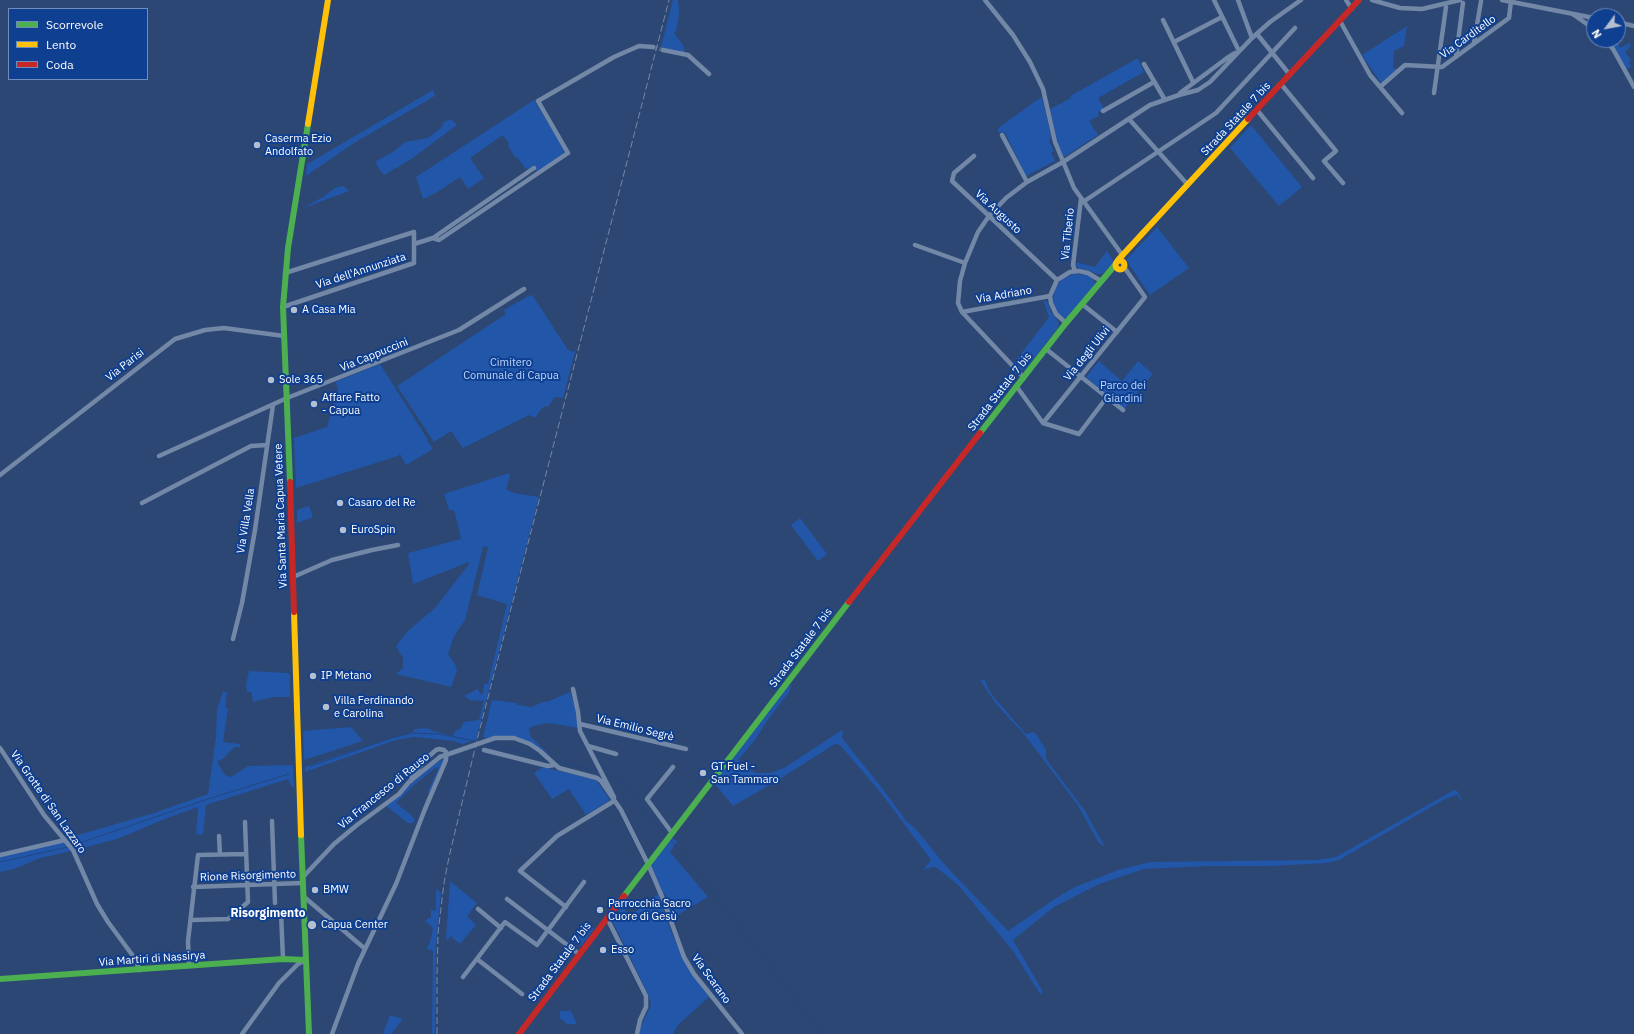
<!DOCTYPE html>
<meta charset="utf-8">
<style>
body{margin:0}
#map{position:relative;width:1634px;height:1034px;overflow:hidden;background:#2c4773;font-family:"IBM Plex Sans",sans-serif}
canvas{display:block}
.legend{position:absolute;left:8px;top:8px;width:140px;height:72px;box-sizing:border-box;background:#0f3f90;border:1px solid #6f8cbc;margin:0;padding:5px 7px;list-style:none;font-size:12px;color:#fff}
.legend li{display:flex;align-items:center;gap:8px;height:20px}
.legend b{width:20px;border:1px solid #6f8cbc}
.north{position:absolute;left:1586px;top:8px;width:40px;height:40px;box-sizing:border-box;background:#0f3f90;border:1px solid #6f8cbc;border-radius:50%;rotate:238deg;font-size:11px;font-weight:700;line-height:16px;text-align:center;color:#fff}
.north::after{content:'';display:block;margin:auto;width:14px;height:18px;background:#b5bfce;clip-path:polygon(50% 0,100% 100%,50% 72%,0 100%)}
</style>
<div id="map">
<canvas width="1634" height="1034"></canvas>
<ul class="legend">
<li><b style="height:5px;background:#4caf50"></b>Scorrevole</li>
<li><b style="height:5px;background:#ffc107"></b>Lento</li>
<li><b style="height:5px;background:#c62828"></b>Coda</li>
</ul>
<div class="north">N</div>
</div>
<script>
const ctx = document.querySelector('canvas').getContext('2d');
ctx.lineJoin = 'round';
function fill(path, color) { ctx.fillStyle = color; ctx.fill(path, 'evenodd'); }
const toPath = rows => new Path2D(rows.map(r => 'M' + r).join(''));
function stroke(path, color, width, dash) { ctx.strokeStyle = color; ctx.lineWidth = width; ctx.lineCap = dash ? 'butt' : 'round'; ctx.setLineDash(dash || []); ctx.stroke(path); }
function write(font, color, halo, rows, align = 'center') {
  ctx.font = font + ' "IBM Plex Sans",sans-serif'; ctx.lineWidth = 4; ctx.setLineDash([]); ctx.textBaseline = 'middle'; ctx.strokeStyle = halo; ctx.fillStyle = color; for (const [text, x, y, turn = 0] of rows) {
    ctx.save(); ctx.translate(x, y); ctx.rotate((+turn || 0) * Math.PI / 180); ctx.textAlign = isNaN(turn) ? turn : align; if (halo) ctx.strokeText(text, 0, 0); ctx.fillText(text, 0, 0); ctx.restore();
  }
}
fill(toPath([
 [673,0,678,0,679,14,676,32,674,33,683,45,685,54,661,47],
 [1407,26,1404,46,1394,51,1393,68,1397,70,1381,83,1362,55],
 [1608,40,1617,40,1620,48,1629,43,1631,46,1625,52,1631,60,1629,62,1631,66,1626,70],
 [1138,58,1144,72,1098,98,1104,109,1098,113,1099,116,1089,121,1098,135,1064,157,1058,145,1050,109,1071,98,1070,96],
 [433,90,435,95,433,97,354,143,306,176,307,164,309,163],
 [1040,98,1042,98,1048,122,1051,138,1049,141,1054,151,1051,153,1055,161,1026,176,1005,133,998,132,998,128],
 [534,100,564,149,563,155,538,171,530,170,525,168,518,158,515,157,508,146,509,144,503,135,470,158,484,178,468,189,460,177,439,191,423,199,416,177],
 [451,119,457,125,410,160,384,175,377,166,376,161,393,152,405,142,428,138,441,128,444,122],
 [1251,125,1302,187,1279,206,1230,148],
 [342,186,345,187,349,191,301,209,323,197,335,188],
 [1157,227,1189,268,1150,295,1126,260],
 [1107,251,1114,262,1102,274,1097,274,1085,269,1078,268,1075,265,1074,263,1079,263,1095,267],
 [1074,274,1088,275,1093,278,1095,284,1067,318,1065,318,1058,314,1056,309,1053,301,1054,293,1057,285,1063,279],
 [530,295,533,296,568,350,573,352,575,350,575,352,563,398,555,397,548,407,546,406,542,408,535,418,529,415,463,448,451,431,434,442,397,386,506,314,504,310],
 [1043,300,1048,303,1051,312,1058,321,1059,326,1025,370,1021,370,1014,363,1049,317],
 [1099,361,1122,381,1138,361,1153,374,1124,409,1086,377],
 [380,364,428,440,427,441,433,449,406,465,400,454,398,456,296,488,294,438,327,427,338,389,335,382],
 [509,473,510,476,506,489,514,493,539,497,476,740,462,744,454,741,414,737,396,740,305,772,305,767,339,755,413,732,415,729,427,728,433,731,453,736,455,731,461,728,464,722,479,720,484,701,470,700,464,696,478,689,480,694,483,693,484,684,488,684,507,604,477,595,488,547,484,546,483,547,465,620,454,636,448,654,455,664,457,670,451,687,396,674,403,668,403,658,396,646,409,630,435,608,469,564,469,562,413,584,408,553,461,539,455,513,453,510,449,510,444,494],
 [309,506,313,517,297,523,297,510],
 [800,518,827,554,818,561,791,525],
 [249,671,288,673,290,674,290,697,274,697,252,702,253,700,251,692,247,692,246,685],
 [980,680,985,680,988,688,993,696,1026,734,1034,732,1036,734,1046,750,1046,758,1049,763,1085,811,1105,847,1099,843,1077,804,1024,734,996,704],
 [789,685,791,685,789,692,767,721,755,740,738,760,748,769,757,773,770,773,784,768,842,730,843,733,842,738,882,788,907,822,914,827,945,865,1008,931,1056,898,1075,887,1118,870,1150,862,1317,860,1336,857,1454,790,1457,791,1462,799,1461,800,1457,795,1445,799,1339,860,1327,863,1270,866,1208,866,1144,869,1099,884,1054,907,1013,940,1043,992,1040,994,1013,951,959,886,937,868,933,867,923,870,931,860,881,793,840,745,835,744,775,782,733,806,714,783],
 [223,692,227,692,225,708,228,708,223,742,240,744,241,747,234,747,224,758,217,762,225,775,231,777,248,766,293,765,294,788,292,787,288,779,206,805,203,835,196,834,198,807,170,817,117,839,75,850,69,842,72,840,71,837,154,813,208,794,216,737,217,709],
 [570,692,578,715,578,728,549,723,537,725,529,728,530,736,552,758,533,744,498,736,485,738,483,737,492,700,517,703,517,705,531,707,546,701,547,702],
 [351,727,363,741,304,760,303,731],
 [445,758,430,794,428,792,439,767,435,768,413,786,396,803,412,816,415,820,413,823,408,823,386,806,434,764],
 [543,767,596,780,610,800,586,815,569,789,552,799,534,773],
 [672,838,678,842,673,846,673,848,670,852,708,897,671,919,666,896,662,892,651,865],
 [63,842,65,843,72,851,40,858,14,869,0,872,0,856],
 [450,881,477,903,467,916,476,925,460,944,450,936,448,940,446,938],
 [436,889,441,893,436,944,435,1034,432,1034,433,952,432,950,427,949,431,939,433,928,425,921,431,917,431,910,436,911],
 [658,894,671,931,685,962,709,997,678,1025,673,1034,640,1034,640,1029,650,1007,651,1003,648,994,612,920,623,906,629,917],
 [588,924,594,929,581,946,575,941],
 [560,1011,571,1011,577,1024,566,1024,564,1021,560,1019],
 [390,1015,403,1019,391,1034,383,1034]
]), '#2256a8');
stroke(toPath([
 [484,743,544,758],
 [555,761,597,771],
 [311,766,391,738,412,733,439,734,475,741],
 [606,774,620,781,630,791,666,835],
 [671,840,823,1034],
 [71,846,211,798,289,774],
 [0,862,68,847]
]), '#234681', 1);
stroke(toPath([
 [653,47,663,50]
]), '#4c6388', 4.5, [4.5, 2]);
stroke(toPath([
 [985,0,1013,35,1030,62,1043,89,1055,142,1074,188,1123,256],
 [1214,0,1239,51],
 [1238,0,1252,38],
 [1346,0,1352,9],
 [1372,0,1400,8,1422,9,1460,0],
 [1502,0,1594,18],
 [1574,15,1594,29],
 [1163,20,1193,82],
 [1340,21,1370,75,1402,113],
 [1618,22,1634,26],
 [1257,34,1290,75],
 [1606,40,1613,49,1634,87],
 [1174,42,1222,17],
 [1474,43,1481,1],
 [663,50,688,55,709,74],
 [1456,57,1463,3],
 [1144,64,1165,100],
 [1281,84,1336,151,1324,161,1343,183],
 [1380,87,1405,65,1442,67,1509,18,1511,1],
 [1180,93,1227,58,1235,53],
 [1434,93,1446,7],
 [1257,110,1313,178],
 [1103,111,1154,82],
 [1129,119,1188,185],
 [1002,135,1027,182],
 [974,156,954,173,952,181,1057,280],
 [1083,202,1216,113,1295,28],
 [433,238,534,168],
 [414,244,433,238,439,240,568,153,538,101,614,57,639,46,653,47],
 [915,245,965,263],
 [1075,271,1073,265,1081,199],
 [1082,304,1117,332],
 [283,307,414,263,414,232,285,273],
 [962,312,1050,296],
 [1066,323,1056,314,1051,303,1050,296,1057,280,1070,272,1079,271,1088,273,1101,281],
 [1046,349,1123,410],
 [1024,378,962,312,958,303,960,281,965,263,978,232,989,216,1006,198,1027,182,1063,162,1150,105,1179,95,1198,90,1210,82,1252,38,1270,22,1301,0],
 [1017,387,1043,423,1079,434,1107,397],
 [1043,423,1145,297,1124,267],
 [159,456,287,398,459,330,524,289],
 [0,475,175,339,205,330,224,328,284,336],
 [142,503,251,446,267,445],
 [293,577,332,560,372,550,398,545],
 [233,639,242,603,255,530,273,405],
 [573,689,578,712,580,731,614,797],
 [580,724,686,749],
 [530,744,540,751,559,768,597,778,601,781,621,810,648,864,663,899,684,957,694,974,742,1034],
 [588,746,616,754],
 [0,748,44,815,73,850,97,904,108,922,133,956,140,970],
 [484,750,548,766,554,765],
 [272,821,275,903],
 [672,833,647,799,673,767],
 [219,836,220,855],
 [0,855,65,840],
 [302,878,334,844,357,825,399,794,409,782,440,757],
 [193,887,302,883],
 [303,896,364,948],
 [507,899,579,954],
 [566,907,520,871,557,836,614,801],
 [478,909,501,928],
 [281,913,283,959],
 [607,918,646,996,646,1007,640,1020,637,1034],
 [191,920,228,919,248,902,245,822],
 [477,959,522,994],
 [189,966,188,941,198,855,246,854],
 [463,977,505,922,537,945,584,882],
 [242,1034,279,983,298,964,306,960],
 [332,1034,358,964,396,884,425,809,446,760,446,752,444,750,439,749,436,750,427,758,412,776,411,781]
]), '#7388a6', 4.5);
stroke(toPath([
 [980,433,1066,323,1115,265],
 [290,482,283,307,288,248,308,124],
 [301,835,309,1034],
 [624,896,849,602],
 [0,979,283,959,306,960]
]), '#4caf50', 6);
stroke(toPath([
 [308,124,328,0],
 [1118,260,1248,119],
 '1115.5 265a4.5 4.5 0 1 1 9 0a4.5 4.5 0 1 1-9 0Z',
 [294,612,301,835]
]), '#ffc107', 6);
stroke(toPath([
 [1248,119,1359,0],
 [290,482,294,612],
 [849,602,980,433],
 [519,1034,624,896]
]), '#c62828', 6);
stroke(toPath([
 [437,1034,437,976,438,933,444,883,449,857,478,736,669,0]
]), '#7788a6', 1, [7, 3]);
stroke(toPath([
 [440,757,495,738,514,738,530,744]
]), '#7388a6', 4.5);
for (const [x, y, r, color] of [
 [257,145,4,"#b5bfce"],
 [294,310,4,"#b5bfce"],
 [271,380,4,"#b5bfce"],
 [314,404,4,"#b5bfce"],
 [340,503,4,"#b5bfce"],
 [343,530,4,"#b5bfce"],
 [313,676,4,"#b5bfce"],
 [326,707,4,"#b5bfce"],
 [703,773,4,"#b5bfce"],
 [315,890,4,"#b5bfce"],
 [600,910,4,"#b5bfce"],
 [312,925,5,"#b5bfce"],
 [603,950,4,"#b5bfce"]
]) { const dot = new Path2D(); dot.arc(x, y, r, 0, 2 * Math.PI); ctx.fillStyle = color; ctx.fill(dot); stroke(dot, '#0f3f90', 1.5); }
write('11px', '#fff', '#0f3f90', [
 ["Via Carditello",1468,37,-36],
 ["Strada Statale 7 bis",1236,119,-47],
 ["Via Augusto",998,212,43],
 ["Via Tiberio",1068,234,-84],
 ["Via dell'Annunziata",361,271,-18],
 ["Via Adriano",1004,295,-10],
 ["Via degli Ulivi",1087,354,-51],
 ["Via Cappuccini",374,355,-22],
 ["Via Parisi",125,365,-38],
 ["Strada Statale 7 bis",1000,392,-52],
 ["Via Santa Maria Capua Vetere",281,516,-92],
 ["Via Villa Vella",246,521,-81],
 ["Strada Statale 7 bis",801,648,-53],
 ["Via Emilio Segrè",635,728,14],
 ["Via Francesco di Rauso",384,791,-39],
 ["Via Grotte di San Lazzaro",48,802,55],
 ["Rione Risorgimento",248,876,-2],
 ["Via Martiri di Nassirya",152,959,-4],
 ["Strada Statale 7 bis",560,962,-53],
 ["Via Scarano",711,979,54]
]);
write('11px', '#fff', '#0f3f90', [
 ["Caserma Ezio",265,139],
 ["Andolfato",265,152],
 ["A Casa Mia",302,310],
 ["Sole 365",279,380],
 ["Affare Fatto",322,398],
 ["- Capua",322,411],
 ["Casaro del Re",348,503],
 ["EuroSpin",351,530],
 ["IP Metano",321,676],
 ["Villa Ferdinando",334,701],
 ["e Carolina",334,714],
 ["GT Fuel -",711,767],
 ["San Tammaro",711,780],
 ["BMW",323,890],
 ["Parrocchia Sacro",608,904],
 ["Cuore di Gesù",608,917],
 ["Capua Center",321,925],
 ["Esso",611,950]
], 'left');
write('11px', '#c0d8fe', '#0f3f90', [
 ["Cimitero",511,363],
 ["Comunale di Capua",511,376],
 ["Parco dei",1123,386],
 ["Giardini",1123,399]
]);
write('bold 12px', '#fff', '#0f3f90', [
 ["Risorgimento",268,914]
]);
</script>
